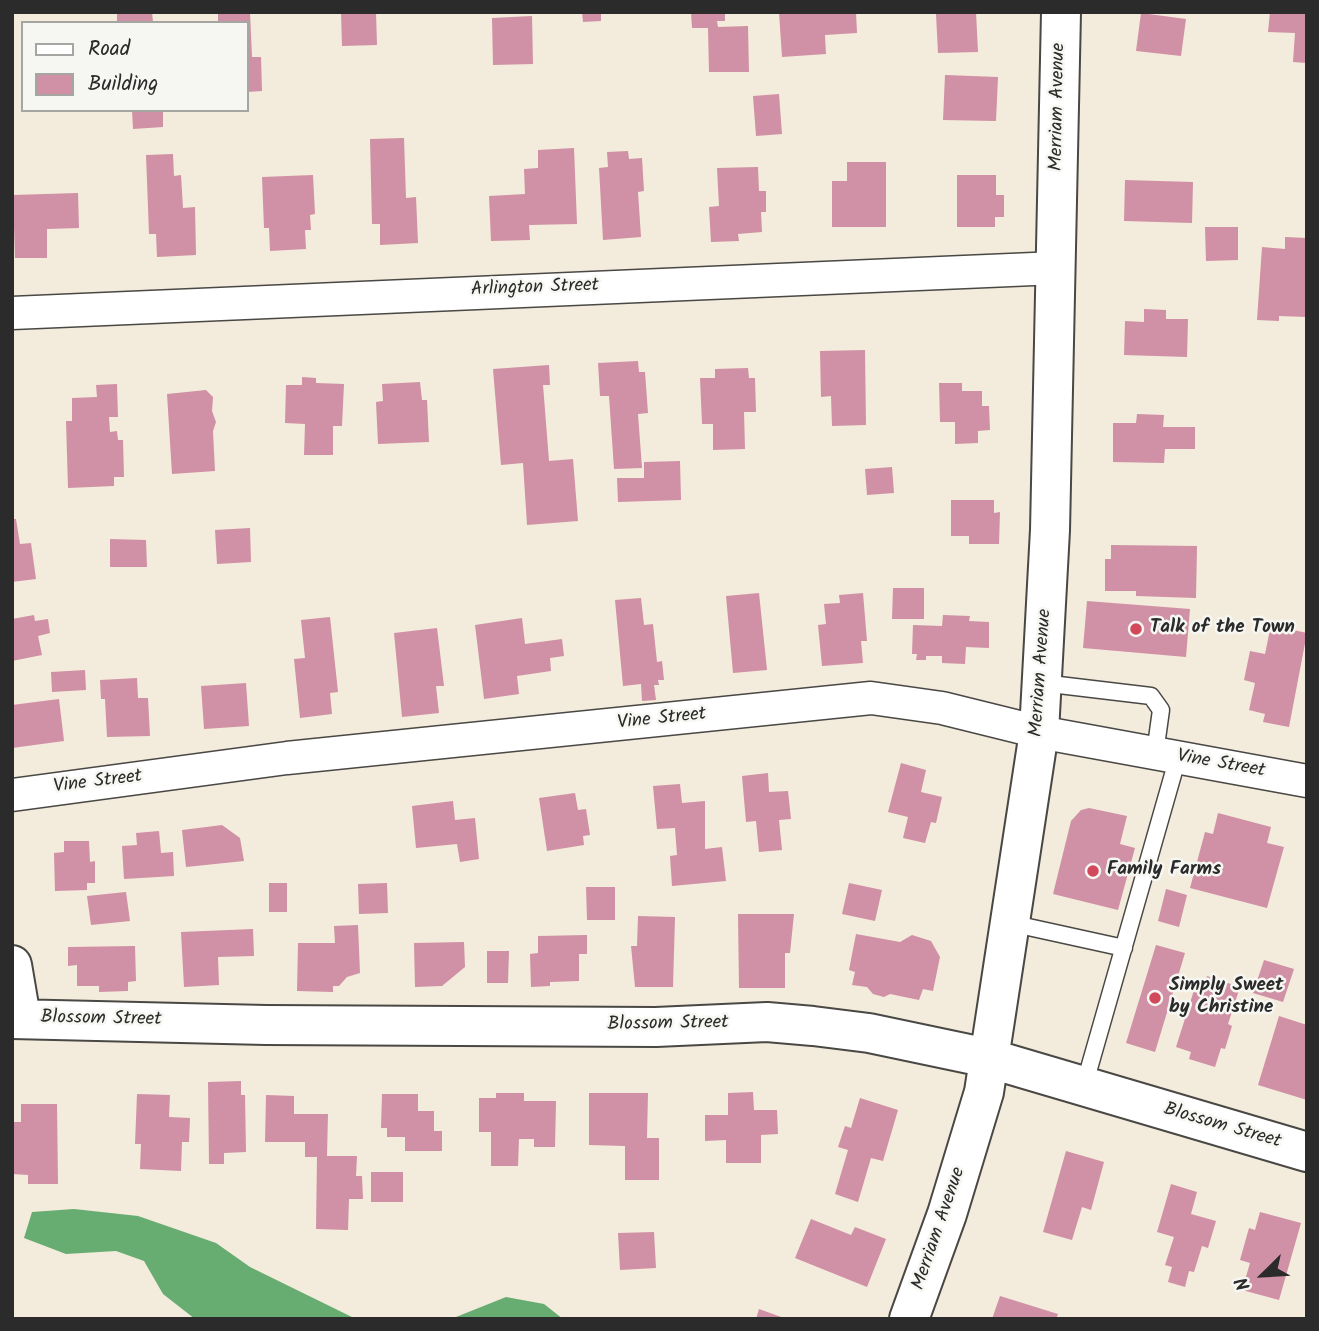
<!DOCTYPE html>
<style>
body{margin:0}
#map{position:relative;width:1319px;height:1331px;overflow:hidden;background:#f3ebdb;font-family:Kalam,sans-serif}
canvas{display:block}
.frame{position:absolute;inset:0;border:14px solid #2b2b2b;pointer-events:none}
.legend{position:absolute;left:21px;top:21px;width:228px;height:91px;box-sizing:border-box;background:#f6f6f2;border:2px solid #a5a5a2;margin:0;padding:9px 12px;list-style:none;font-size:21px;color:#2b2b2b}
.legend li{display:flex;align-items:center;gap:14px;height:35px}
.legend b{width:35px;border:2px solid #a5a5a2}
.north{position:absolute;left:1228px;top:1240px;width:70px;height:70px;-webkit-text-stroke:5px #f6f6f2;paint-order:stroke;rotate:246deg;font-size:19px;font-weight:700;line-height:28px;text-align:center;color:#2b2b2b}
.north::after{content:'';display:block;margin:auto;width:24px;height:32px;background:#2b2b2b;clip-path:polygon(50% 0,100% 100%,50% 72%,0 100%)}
</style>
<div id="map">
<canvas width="1319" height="1331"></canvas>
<div class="frame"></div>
<ul class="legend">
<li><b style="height:9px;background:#fff"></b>Road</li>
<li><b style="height:19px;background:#d090a5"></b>Building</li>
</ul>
<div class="north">N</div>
</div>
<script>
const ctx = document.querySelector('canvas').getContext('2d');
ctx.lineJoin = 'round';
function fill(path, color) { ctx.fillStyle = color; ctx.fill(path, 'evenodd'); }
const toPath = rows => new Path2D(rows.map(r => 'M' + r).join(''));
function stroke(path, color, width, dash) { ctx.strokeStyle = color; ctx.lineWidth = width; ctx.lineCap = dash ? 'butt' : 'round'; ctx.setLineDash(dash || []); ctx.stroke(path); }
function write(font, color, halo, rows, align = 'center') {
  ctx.font = font + ' Kalam,sans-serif'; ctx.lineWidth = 5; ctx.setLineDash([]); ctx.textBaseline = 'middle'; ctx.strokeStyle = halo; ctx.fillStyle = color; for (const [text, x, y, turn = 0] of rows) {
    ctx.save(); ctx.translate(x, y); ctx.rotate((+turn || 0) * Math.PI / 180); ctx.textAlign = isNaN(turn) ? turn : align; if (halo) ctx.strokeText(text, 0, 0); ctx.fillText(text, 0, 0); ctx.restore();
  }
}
fill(toPath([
 [74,1209,138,1216,216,1243,250,1267,356,1319,195,1319,163,1294,144,1261,116,1251,66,1254,24,1238,32,1212],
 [506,1297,544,1304,563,1319,451,1319]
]), '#67ac70');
fill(toPath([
 [117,12,152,12,153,22,117,23],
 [218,12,250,12,252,57,261,57,262,91,247,92,247,23,218,23],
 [341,12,376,12,377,45,342,46],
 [582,12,601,12,601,21,583,22],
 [691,12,725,12,725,21,717,21,718,27,748,26,749,72,709,72,708,28,692,28],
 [779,12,856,12,857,33,825,35,826,54,782,57],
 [976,12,978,52,938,53,936,14],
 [1270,12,1305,12,1307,63,1293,62,1295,33,1268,32],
 [1141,13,1186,19,1181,56,1136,51],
 [532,16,533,64,493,65,492,18],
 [945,75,998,77,996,121,943,120],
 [779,94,782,134,756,136,753,96],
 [132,110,163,110,163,127,133,129],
 [404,138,406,198,416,197,418,243,380,245,380,224,372,224,370,139],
 [574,148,577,224,529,225,530,240,491,241,489,196,525,194,524,169,538,168,538,150],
 [628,151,629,159,642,158,644,191,638,192,641,237,603,240,599,168,608,167,607,152],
 [173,154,174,176,181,175,183,208,195,207,196,255,157,257,156,234,149,234,146,155],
 [847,162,886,162,886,227,832,227,832,181,847,181],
 [758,167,759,191,766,191,766,212,761,212,762,232,738,234,739,241,711,242,709,207,719,206,717,168],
 [313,175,315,214,310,215,311,230,305,230,306,249,270,251,269,228,264,228,262,177],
 [957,175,996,175,996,195,1004,195,1004,217,995,217,995,227,957,227],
 [1125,180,1193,182,1192,223,1124,221],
 [78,193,79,228,47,229,47,258,15,258,13,195],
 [1205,227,1238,227,1238,260,1206,261],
 [1285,237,1307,238,1307,317,1279,316,1279,321,1257,320,1262,247,1285,249],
 [1144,309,1166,310,1166,319,1188,319,1187,357,1124,355,1125,321,1144,322],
 [865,350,866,425,832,426,831,396,821,397,820,351],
 [638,361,639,372,645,372,648,413,638,414,642,468,614,469,609,396,600,396,598,363],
 [549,365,550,385,543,385,549,461,573,459,578,521,527,525,523,463,501,465,493,369],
 [748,368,749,378,755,378,756,412,744,412,745,449,713,450,713,424,702,424,700,378,715,378,715,369],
 [302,377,316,378,316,383,344,384,342,426,333,426,333,455,304,455,305,424,285,423,286,385,302,385],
 [420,382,422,400,427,400,429,442,378,444,376,402,383,401,382,384],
 [939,383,962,383,962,391,982,391,982,406,989,406,990,430,978,431,978,443,955,444,955,422,940,422],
 [117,384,118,417,109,417,110,432,117,431,118,440,123,440,124,477,114,477,114,486,68,488,66,421,72,421,72,398,97,397,96,385],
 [206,390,213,397,212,411,216,422,213,431,215,471,172,474,167,394],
 [1137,414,1164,415,1163,427,1195,427,1195,449,1165,449,1164,463,1113,462,1113,423,1136,423],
 [680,461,681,500,618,502,617,478,644,478,644,462],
 [892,467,894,493,867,495,865,469],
 [951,500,994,500,994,513,1000,512,999,544,969,544,969,536,951,536],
 [12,519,16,519,20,544,31,543,36,579,12,582],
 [250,528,251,562,217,564,215,530],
 [110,539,146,540,147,567,110,567],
 [1111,545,1197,546,1196,598,1136,596,1136,591,1105,591,1105,559,1111,559],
 [893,588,924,588,924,619,892,619],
 [759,593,767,670,733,673,726,596],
 [863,593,867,641,861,641,863,663,822,666,818,625,826,624,824,604,840,603,839,595],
 [641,598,644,625,653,624,657,662,662,661,664,680,658,680,659,685,654,685,656,700,642,701,641,684,623,686,615,600],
 [1087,601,1190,609,1186,657,1083,648],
 [34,615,35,621,48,619,50,633,38,636,42,655,12,661,12,619],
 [943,615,970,616,969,621,989,622,989,648,966,647,965,664,942,663,942,656,926,656,926,660,916,660,917,654,912,654,913,625,942,626],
 [330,617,338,692,330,693,332,714,300,718,294,659,305,658,301,620],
 [522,618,525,644,562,639,564,656,550,658,551,671,517,676,519,694,484,699,475,625],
 [1271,625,1307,633,1289,727,1263,722,1265,714,1249,710,1255,683,1244,680,1250,651,1265,654],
 [437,628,444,686,436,686,439,713,402,717,394,633],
 [85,670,86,690,52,692,51,672],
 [137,678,138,698,148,698,150,736,107,737,105,699,101,699,100,680],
 [246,683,249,726,204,729,201,686],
 [59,699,64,741,12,748,12,705],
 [901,763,926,770,921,792,942,797,936,823,931,822,925,843,903,838,908,817,888,812],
 [768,773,769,792,788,791,791,819,779,820,782,850,759,852,756,821,746,822,742,776],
 [680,784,682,803,705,801,705,849,722,847,726,881,672,886,670,856,677,855,675,828,657,829,653,786],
 [575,793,578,810,586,809,590,835,583,836,584,845,547,851,539,798],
 [453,801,455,820,475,818,479,859,460,862,457,844,416,848,412,806],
 [1089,808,1127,816,1120,844,1135,848,1118,910,1053,894,1071,821,1081,810],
 [1218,813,1271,827,1267,843,1284,847,1267,908,1190,888,1205,832,1213,834],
 [222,825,240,838,244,861,186,867,182,830],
 [159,831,161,853,173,852,174,876,124,879,122,846,137,845,136,833],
 [64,841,89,841,90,862,95,861,95,883,87,883,87,890,55,891,54,853,64,852],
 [269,883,287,883,287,912,269,912],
 [387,883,388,913,359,914,358,884],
 [849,883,882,890,875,921,842,914],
 [586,887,615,887,615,920,587,920],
 [1166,889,1187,895,1179,927,1158,921],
 [126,892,130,921,91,925,87,896],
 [738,914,794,914,790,953,785,953,785,988,739,988],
 [638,916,675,917,673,987,635,987,631,946,637,946],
 [358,925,360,973,347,977,339,986,333,986,333,992,297,991,298,943,335,943,334,926],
 [253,929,254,956,218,957,219,985,184,987,181,932],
 [856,934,900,942,912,935,931,941,940,957,933,991,923,989,919,1000,890,994,884,997,873,994,867,987,852,985,855,972,849,970],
 [587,935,587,954,579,954,579,981,550,982,550,986,531,987,530,954,538,953,538,936],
 [464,942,465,967,442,986,415,987,414,943],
 [1156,945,1185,953,1155,1052,1126,1043],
 [135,946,136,981,128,982,128,991,99,992,99,986,77,986,77,965,68,966,68,947],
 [487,951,509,951,508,983,487,983],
 [1264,960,1294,969,1283,1002,1253,993],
 [1207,976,1240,987,1228,1024,1232,1026,1225,1049,1221,1048,1215,1067,1189,1059,1191,1052,1176,1047,1196,984,1204,987],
 [1279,1016,1307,1025,1307,1100,1258,1085],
 [241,1081,241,1095,245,1095,246,1152,224,1153,224,1164,209,1164,208,1082],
 [753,1092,754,1110,777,1110,778,1134,761,1135,761,1163,726,1163,726,1140,705,1141,705,1115,728,1115,728,1093],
 [496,1093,524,1093,524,1101,556,1101,555,1147,534,1147,534,1139,519,1139,518,1166,491,1166,491,1132,479,1132,479,1098,496,1098],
 [589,1093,648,1093,647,1138,659,1138,659,1180,625,1180,625,1146,589,1145],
 [137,1094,170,1095,169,1117,190,1118,189,1142,182,1142,181,1171,140,1169,141,1144,135,1144],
 [382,1094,418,1094,418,1111,434,1111,434,1131,442,1131,442,1151,405,1151,405,1137,387,1137,387,1128,381,1128],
 [266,1095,294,1096,294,1114,328,1114,327,1156,357,1156,356,1176,362,1176,363,1199,349,1199,348,1230,316,1229,317,1157,305,1157,305,1142,265,1142],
 [860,1098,898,1110,883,1161,871,1158,858,1202,835,1194,848,1150,838,1147,845,1126,851,1128],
 [21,1104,57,1104,58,1184,28,1184,28,1175,12,1174,12,1122,21,1122],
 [1066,1151,1104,1162,1091,1210,1082,1207,1072,1240,1043,1232],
 [371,1172,403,1172,403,1202,371,1202],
 [1171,1184,1197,1192,1191,1214,1216,1221,1208,1248,1202,1246,1194,1272,1189,1271,1185,1287,1168,1282,1172,1267,1165,1265,1174,1237,1157,1232],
 [1260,1212,1301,1223,1279,1300,1242,1290,1250,1263,1240,1260,1249,1228,1255,1230],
 [811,1219,851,1235,855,1227,886,1239,867,1287,795,1258],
 [654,1232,656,1268,620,1270,618,1233],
 [1000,1296,1058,1314,1056,1319,992,1319],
 [759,1309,784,1318,784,1319,756,1319]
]), '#d090a5');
const lane = toPath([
 [1042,683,1151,696,1161,710,1155,753],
 [1010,923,1124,948],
 [1084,1086,1178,757]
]);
const street = toPath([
 [12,313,1057,268],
 [12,795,287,758,871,698,942,708,1039,732,1307,781]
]);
const secondary = toPath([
 [12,965,21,1018],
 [12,1019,266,1025,656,1027,767,1022,813,1026,869,1033,988,1058,1307,1152],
 [909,1319,947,1214,984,1092,1039,732,1050,530,1061,12]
]);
stroke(lane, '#494845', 19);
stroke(street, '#494845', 35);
stroke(secondary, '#494845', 42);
stroke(lane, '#fff', 16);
stroke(street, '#fff', 32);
stroke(secondary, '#fff', 38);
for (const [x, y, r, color] of [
 [1136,629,7,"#d1495b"],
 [1093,871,7,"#d1495b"],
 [1155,998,7,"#d1495b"]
]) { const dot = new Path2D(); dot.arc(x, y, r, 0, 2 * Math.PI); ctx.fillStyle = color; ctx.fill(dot); stroke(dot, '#f6f6f2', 2.5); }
write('19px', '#2b2b2b', '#f6f6f2', [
 ["Merriam Avenue",1059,107,-89],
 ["Arlington Street",535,289,-2],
 ["Merriam Avenue",1042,673,-86],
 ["Vine Street",662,720,-6],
 ["Vine Street",1221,765,10],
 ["Vine Street",98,783,-7],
 ["Blossom Street",101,1020,1],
 ["Blossom Street",668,1025,-1],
 ["Blossom Street",1222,1127,16],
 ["Merriam Avenue",940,1229,-71]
]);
write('bold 19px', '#2b2b2b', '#f6f6f2', [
 ["Talk of the Town",1150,629],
 ["Family Farms",1107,871],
 ["Simply Sweet",1169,987],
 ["by Christine",1169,1009]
], 'left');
</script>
